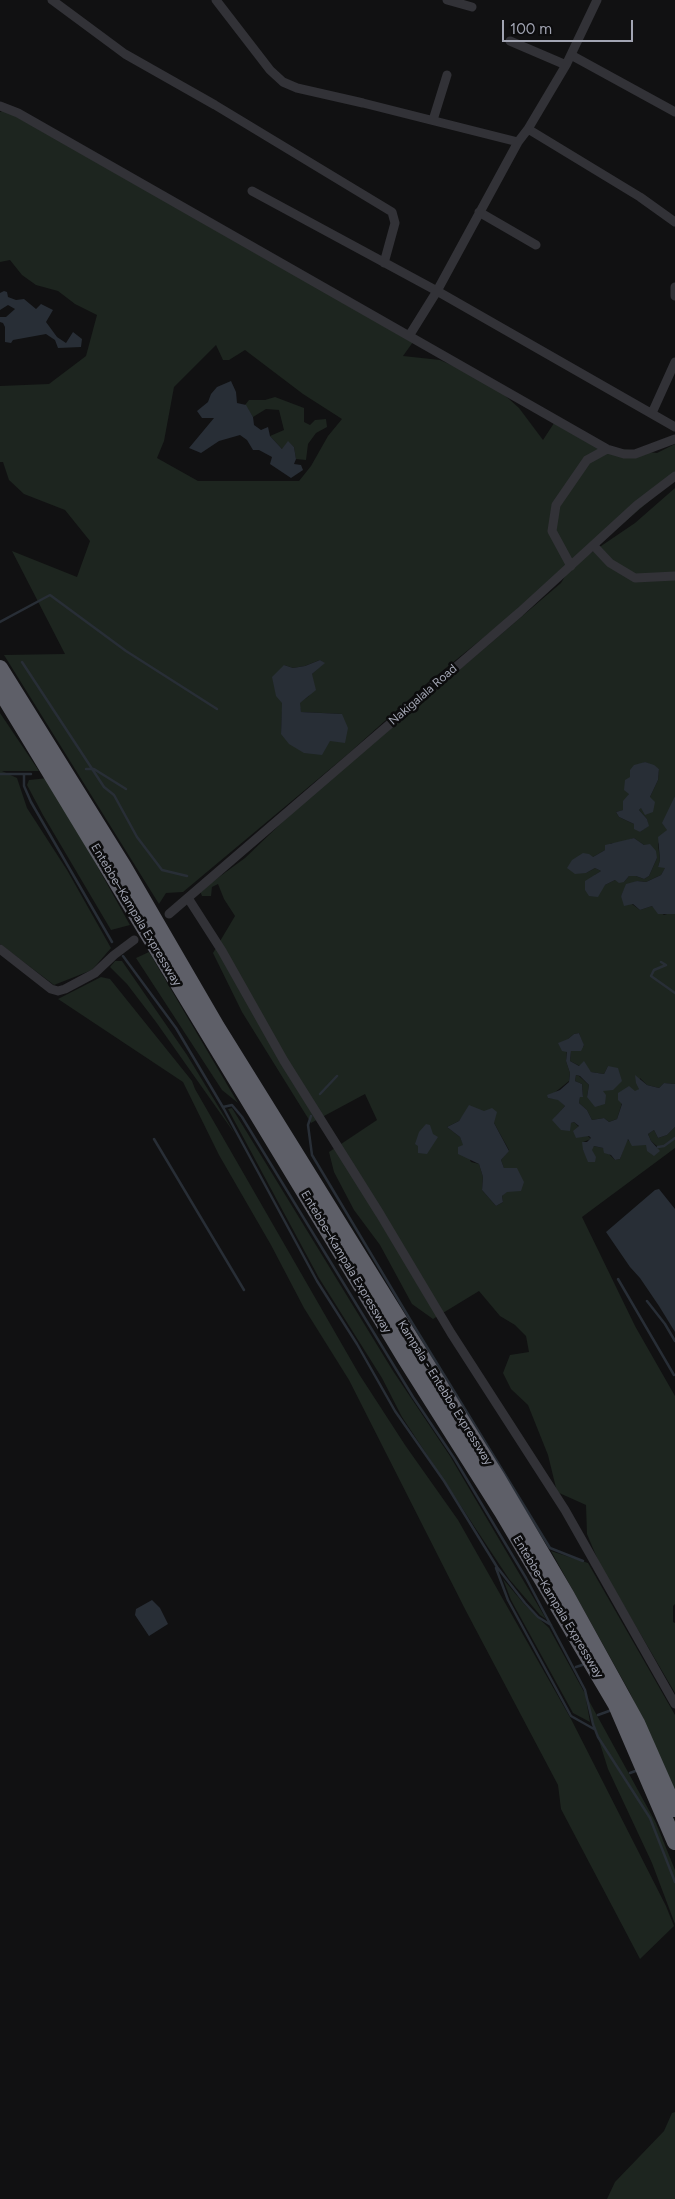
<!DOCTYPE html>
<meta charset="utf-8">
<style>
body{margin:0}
#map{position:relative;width:675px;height:2199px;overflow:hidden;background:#111112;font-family:Figtree,sans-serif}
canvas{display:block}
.scale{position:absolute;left:502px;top:20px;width:131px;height:22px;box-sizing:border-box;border:2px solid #a2a5b3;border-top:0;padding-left:6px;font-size:15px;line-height:18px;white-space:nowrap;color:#a2a5b3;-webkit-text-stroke:4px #0c0c0d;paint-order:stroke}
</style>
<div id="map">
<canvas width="675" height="2199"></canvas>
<div class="scale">100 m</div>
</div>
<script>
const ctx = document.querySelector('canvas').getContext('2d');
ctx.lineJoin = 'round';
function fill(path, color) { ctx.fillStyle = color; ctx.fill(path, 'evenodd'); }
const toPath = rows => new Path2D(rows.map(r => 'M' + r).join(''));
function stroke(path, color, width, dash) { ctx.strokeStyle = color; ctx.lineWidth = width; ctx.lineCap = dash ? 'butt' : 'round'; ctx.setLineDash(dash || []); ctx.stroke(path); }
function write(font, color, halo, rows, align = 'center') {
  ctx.font = font + ' Figtree,sans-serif'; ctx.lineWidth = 5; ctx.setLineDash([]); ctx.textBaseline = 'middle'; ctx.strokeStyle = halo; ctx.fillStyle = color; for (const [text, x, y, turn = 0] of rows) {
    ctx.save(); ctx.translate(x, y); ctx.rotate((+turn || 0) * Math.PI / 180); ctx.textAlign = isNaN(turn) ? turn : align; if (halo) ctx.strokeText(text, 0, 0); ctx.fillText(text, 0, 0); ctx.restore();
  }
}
fill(toPath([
 [5,110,413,342,403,356,440,360,490,382,519,408,543,440,558,417,613,448,657,453,675,444,675,479,579,561,635,523,675,488,675,796,667,830,658,844,660,860,658,867,666,867,661,875,646,882,637,881,624,890,621,896,640,910,652,906,664,915,670,913,675,914,675,1084,664,1083,659,1088,647,1085,640,1078,639,1089,622,1103,617,1119,609,1122,604,1118,592,1120,587,1110,579,1103,580,1096,583,1096,582,1084,575,1081,576,1075,579,1076,589,1085,587,1097,602,1091,608,1066,604,1074,591,1072,570,1061,571,1051,584,1046,579,1033,574,1034,568,1039,566,1061,570,1073,569,1081,548,1098,558,1099,565,1106,555,1117,571,1123,574,1122,591,1139,583,1142,583,1150,586,1155,594,1146,603,1148,615,1160,620,1159,627,1139,630,1142,658,1147,651,1141,648,1134,654,1130,658,1138,667,1135,675,1127,675,1148,582,1217,635,1326,675,1396,675,1604,673,1606,673,1622,675,1623,675,1693,600,1565,587,1534,586,1505,557,1492,548,1455,528,1405,511,1389,503,1373,510,1355,529,1352,526,1336,515,1325,500,1316,479,1291,433,1319,412,1304,380,1245,354,1210,334,1172,329,1152,377,1120,365,1094,311,1123,242,1012,213,953,235,916,224,899,218,884,212,887,211,896,202,896,200,891,245,858,294,811,561,583,570,568,426,684,348,754,183,892,166,893,159,904,4,655,65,654,12,551,77,577,90,541,65,510,24,494,9,480,3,462,0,462,0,386,49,384,86,356,97,315,75,304,58,291,36,285,22,275,10,260,0,262,0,112],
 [216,345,223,360,229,360,245,350,303,394,342,419,328,436,311,466,299,481,198,481,157,458,164,441,174,387],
 [320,660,324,663,312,674,309,696,299,703,301,712,342,714,281,734,284,665,293,668,305,666],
 [645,762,659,769,658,780,650,797,639,810,647,819,648,826,640,832,634,824,619,817,616,812,624,810,629,794,630,777,637,766],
 [634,838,644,845,657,858,649,876,644,879,636,876,629,876,624,882,615,880,605,885,595,875,601,871,595,868,586,873,593,857,605,850,611,843,616,844],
 [467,1111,484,1111,494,1123,509,1150,501,1160,504,1168,507,1191,502,1196,503,1202,496,1206,482,1190,483,1177,479,1164,471,1162,460,1137,447,1127,459,1121],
 [275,397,304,408,304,422,310,425,315,420,326,419,327,427,316,433,308,444,306,460,296,459,294,447,288,442,283,450,270,436,284,430,279,410,266,409,253,417,245,405,249,400,265,400],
 [0,713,39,771,2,771,17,778,27,808,67,870,111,948,92,970,54,985,0,944],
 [48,778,130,925,111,930,43,815,27,785,29,780],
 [149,952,238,1103,222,1090,136,958],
 [115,961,122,961,187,1055,235,1134,156,1022,127,984,110,967],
 [101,977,110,979,192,1081,195,1089,359,1374,405,1445,458,1520,571,1719,666,1906,674,1926,640,1959,561,1809,558,1785,466,1611,349,1380,304,1308,271,1245,219,1155,183,1082,58,999],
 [232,1108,393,1371,450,1456,546,1619,540,1615,509,1579,402,1417,382,1378,319,1278,228,1109],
 [551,1551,588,1563,675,1715,675,1790,630,1693],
 [503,1579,525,1605,549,1628,656,1823,675,1870,675,1924,652,1863,608,1769,586,1699,590,1722,573,1713,511,1600],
 [675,2112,675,2199,607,2199,615,2182,664,2131,672,2113]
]), '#1d251f');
fill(toPath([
 [4,291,7,292,8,297,16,300,24,299,36,309,41,304,53,310,46,322,57,337,66,343,73,332,82,339,81,347,58,348,55,340,46,334,13,340,11,343,5,342,5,327,3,323,0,322,0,317,6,317,15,309,8,305,0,310,0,293],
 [231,381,236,392,237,403,246,405,253,417,254,425,261,430,268,427,270,436,282,449,288,441,294,447,296,459,294,464,301,465,303,470,291,478,270,464,272,457,259,450,253,450,247,440,240,435,219,441,201,453,189,448,214,418,202,418,197,411,208,402,211,394,217,387],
 [320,660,325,663,312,674,316,690,300,703,301,712,342,714,348,728,345,743,330,741,322,755,304,753,289,744,281,734,282,703,276,696,272,677,284,665,293,668,305,666],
 [645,762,654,765,659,769,658,780,650,797,655,802,653,812,645,815,641,808,639,810,647,819,649,826,640,832,634,829,634,824,619,817,616,812,623,810,623,801,629,794,624,790,625,780,630,777,630,770,634,765],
 [675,796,675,914,658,914,652,906,640,910,633,904,624,906,621,896,626,884,637,881,646,882,661,875,665,868,658,867,660,860,658,837,667,830,662,823],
 [634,838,644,845,650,844,656,851,657,858,649,876,644,879,636,876,629,876,624,882,619,883,615,880,605,885,598,897,589,896,585,890,585,881,601,871,595,868,586,873,575,874,567,868,572,860,583,853,589,854,593,857,605,850,605,845],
 [579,1033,584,1045,581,1051,571,1051,570,1061,579,1066,584,1061,591,1072,604,1074,608,1066,618,1068,622,1081,613,1090,603,1091,606,1095,605,1104,595,1107,587,1097,589,1085,580,1076,576,1075,575,1081,582,1084,583,1097,580,1097,579,1103,587,1110,592,1120,604,1118,609,1122,617,1119,622,1104,618,1100,618,1093,629,1086,635,1091,639,1089,636,1083,635,1075,647,1085,659,1088,664,1083,675,1084,675,1127,667,1135,658,1138,654,1130,648,1134,651,1141,660,1151,654,1156,647,1151,646,1145,632,1146,628,1139,620,1159,615,1160,611,1155,604,1153,603,1148,594,1146,592,1150,596,1157,595,1162,588,1162,583,1150,582,1142,587,1142,591,1138,589,1136,576,1138,573,1131,579,1126,574,1122,571,1123,570,1131,561,1130,552,1120,565,1106,558,1100,548,1098,547,1095,560,1090,569,1082,570,1073,566,1061,567,1052,562,1051,558,1043,568,1039,574,1034],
 [469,1105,484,1111,492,1108,497,1112,494,1123,509,1151,501,1160,504,1168,517,1168,524,1182,521,1191,507,1192,502,1196,503,1202,496,1206,482,1190,483,1177,479,1164,458,1154,458,1147,463,1145,460,1137,447,1127,459,1121],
 [426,1124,430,1125,433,1134,438,1137,427,1154,418,1153,418,1146,415,1144,419,1132],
 [659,1189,675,1209,675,1332,659,1306,640,1278,630,1267,606,1232,655,1190],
 [152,1600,160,1608,168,1624,149,1636,135,1615,136,1609]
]), '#282e36');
stroke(toPath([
 [0,622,50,595,126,651,217,709],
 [22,662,104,787,114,795,137,837,162,870,187,876],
 [86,769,94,769,126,789],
 [0,774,31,774],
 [24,774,24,786,31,802,112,942],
 [123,956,176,1028,224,1109,317,1281,357,1344,395,1411,444,1481,497,1567,525,1603,538,1617,551,1625],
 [661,962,666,965,654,970,651,976,675,993],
 [320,1094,337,1076],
 [223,1107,232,1105,242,1117,413,1397,454,1458,526,1578,585,1690,593,1724,598,1737,650,1818,675,1882],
 [311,1116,308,1125,312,1155,411,1321,550,1548,583,1561],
 [154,1139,244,1290],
 [658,1147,664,1146,675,1138],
 [618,1279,674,1375],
 [647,1301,665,1324,675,1341],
 [496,1568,508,1600,571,1716,594,1729],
 [576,1667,582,1665],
 [598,1715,609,1711],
 [630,1773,638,1770]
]), '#282e36', 2.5);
stroke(toPath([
 [52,0,125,54,215,105,392,212,395,223,384,263],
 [216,0,270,70,283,82,297,88,363,103,518,142],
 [447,0,472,7],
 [510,41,566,65],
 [571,55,675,112],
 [0,106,18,113,409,336,437,291,518,142,528,129,566,65,597,0],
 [433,120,447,75],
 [528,129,640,197,675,222],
 [252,191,437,291,675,427],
 [479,212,536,245],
 [675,287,675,296],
 [409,336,607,449,624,454,635,454,675,439],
 [652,413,675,362],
 [594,546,610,563,635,578,675,576],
 [571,566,552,531,556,505,587,460,607,449],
 [188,898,222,951,284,1061,380,1214,451,1333,565,1510,675,1704],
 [169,914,520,612,637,505,675,476],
 [0,949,51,989,58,991,65,989,95,973,114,955,134,940]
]), '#323237', 9);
stroke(toPath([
 [0,668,124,867,217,1027,498,1479,567,1596,637,1723,675,1809],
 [0,690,406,1360,502,1512,616,1705,675,1842]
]), '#5e5f68', 16);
write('12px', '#a2a5b3', '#0c0c0d', [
 ["Nakigalala Road",423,695,-41],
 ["Entebbe–Kampala Expressway",136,915,59],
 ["Entebbe–Kampala Expressway",346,1262,59],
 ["Kampala - Entebbe Expressway",445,1393,58],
 ["Entebbe–Kampala Expressway",558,1607,59]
]);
</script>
